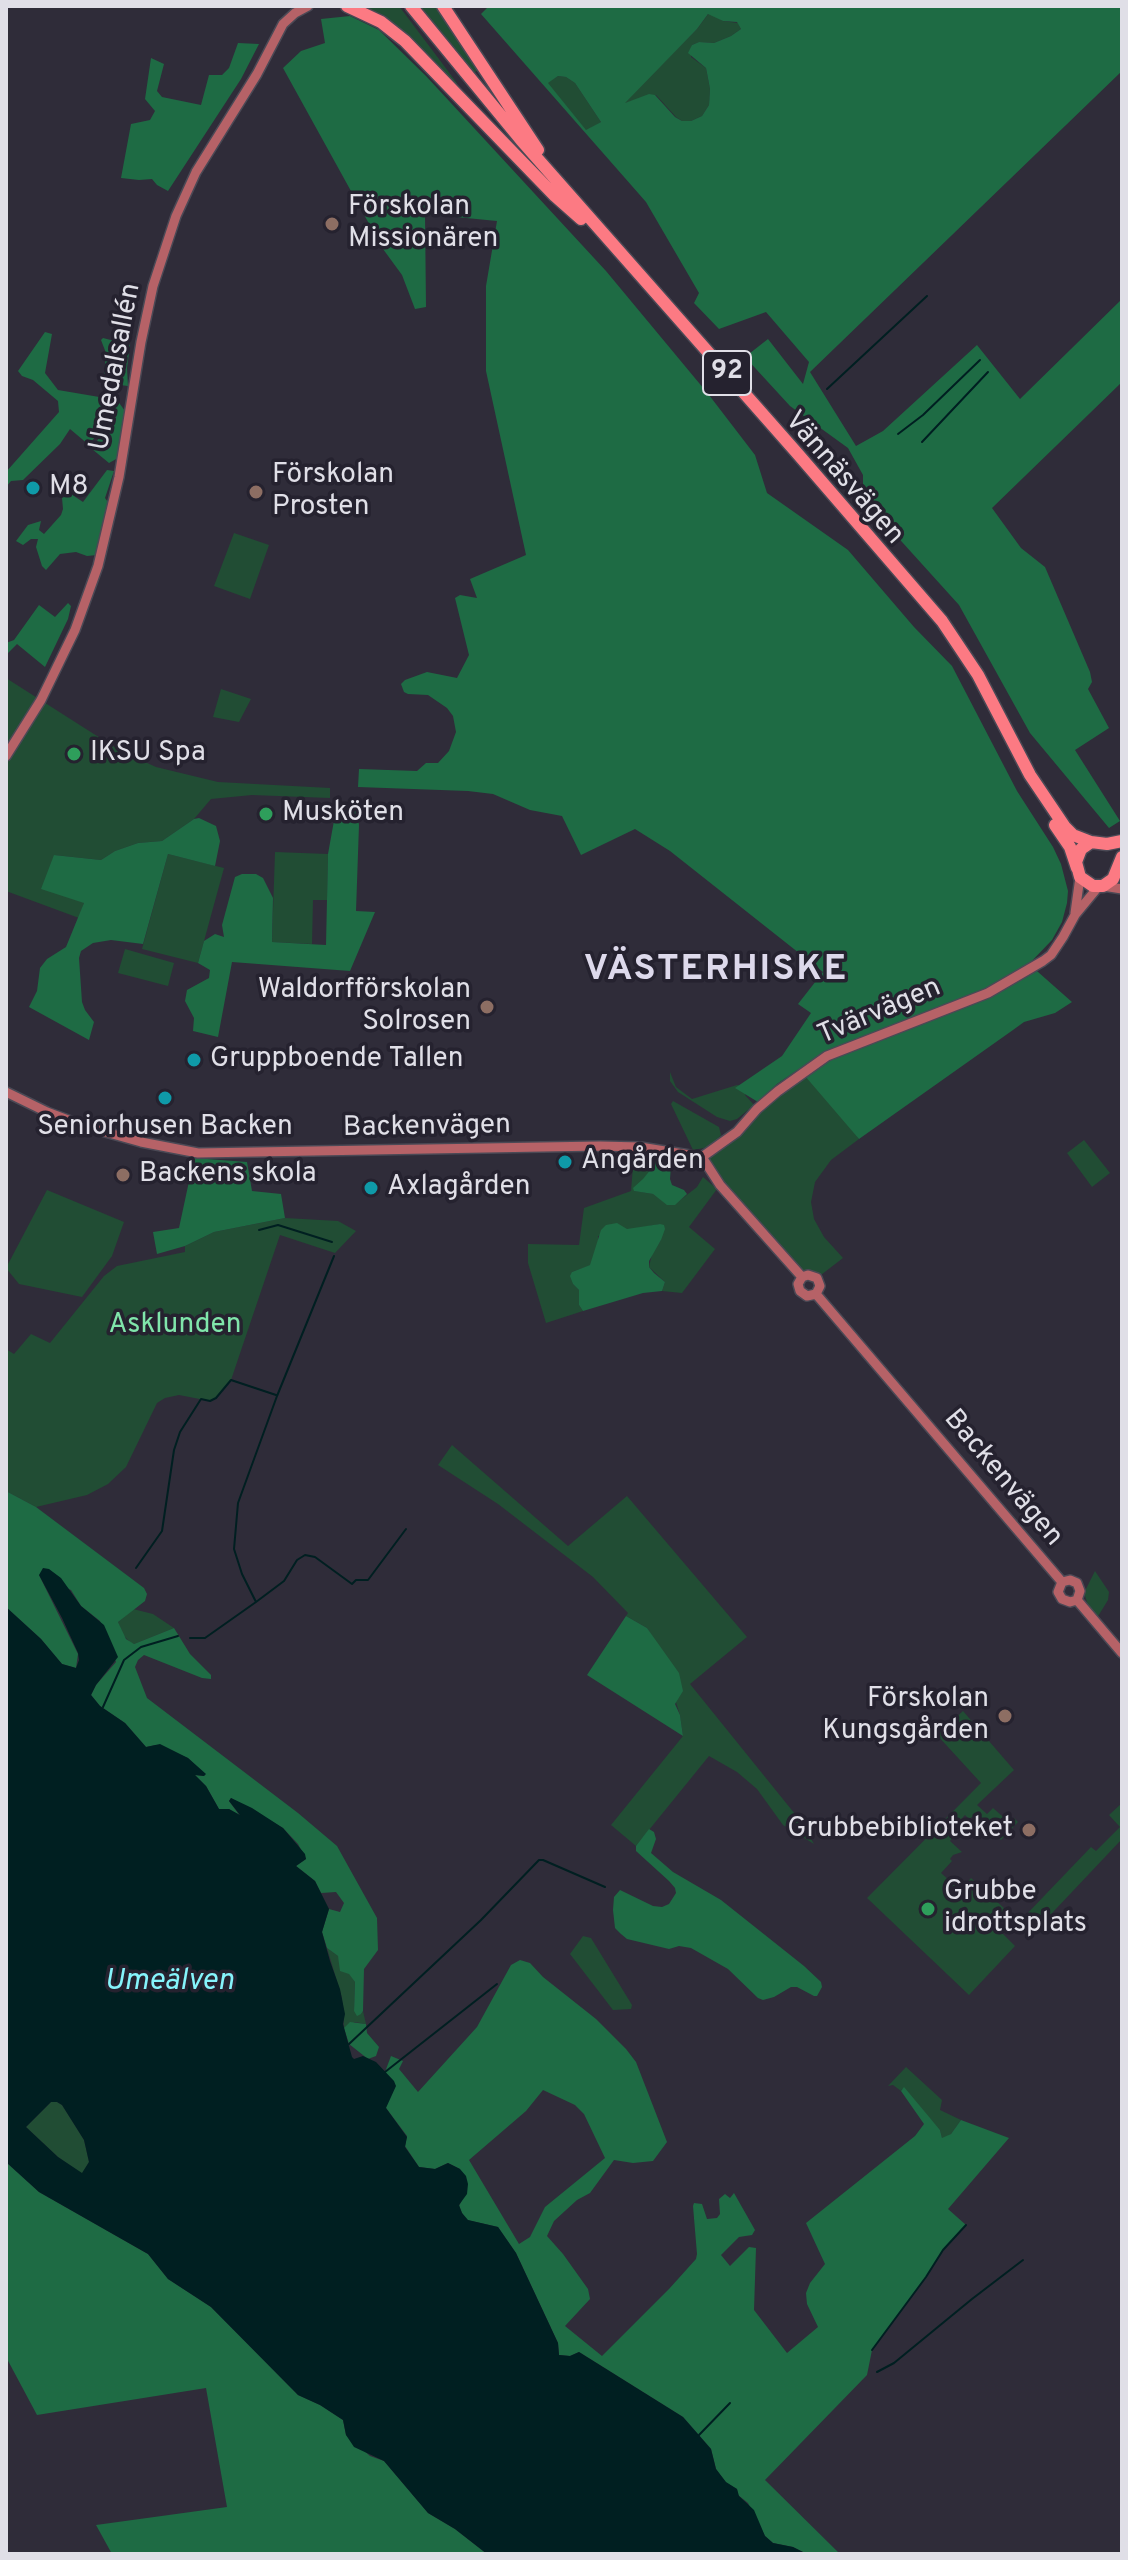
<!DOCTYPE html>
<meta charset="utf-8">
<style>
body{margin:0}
#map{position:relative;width:1128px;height:2560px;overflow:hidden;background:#2f2c39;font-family:Overpass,sans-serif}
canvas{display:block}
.frame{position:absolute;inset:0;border:8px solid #e0dfe7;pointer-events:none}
</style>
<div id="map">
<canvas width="1128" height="2560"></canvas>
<div class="frame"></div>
</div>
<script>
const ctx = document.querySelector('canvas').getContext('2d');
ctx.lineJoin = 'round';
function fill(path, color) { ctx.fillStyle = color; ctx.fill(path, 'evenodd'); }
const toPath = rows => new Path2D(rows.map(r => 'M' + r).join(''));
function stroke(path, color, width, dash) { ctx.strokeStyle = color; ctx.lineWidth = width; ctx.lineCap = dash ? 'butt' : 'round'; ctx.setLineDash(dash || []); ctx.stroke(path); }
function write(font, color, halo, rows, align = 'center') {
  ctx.font = font + ' Overpass,sans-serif'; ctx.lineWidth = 7; ctx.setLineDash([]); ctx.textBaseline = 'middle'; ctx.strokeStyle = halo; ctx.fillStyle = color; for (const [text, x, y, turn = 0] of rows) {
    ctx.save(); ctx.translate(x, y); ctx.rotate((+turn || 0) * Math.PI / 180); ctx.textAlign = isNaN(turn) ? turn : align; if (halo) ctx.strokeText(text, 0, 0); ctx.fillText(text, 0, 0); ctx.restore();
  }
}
fill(toPath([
 [362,6,399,6,457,83,456,88],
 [420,6,438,6,478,69,474,74],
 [709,13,723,21,738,23,741,29,731,36,714,43,699,42,692,45,691,57,706,68,710,89,709,105,702,116,691,121,682,121,676,117,656,95,622,104,697,29],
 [558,76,566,77,575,83,601,122,586,131,547,83],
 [234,533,269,545,250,599,214,586],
 [6,678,119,750,156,767,218,782,330,788,330,798,252,795,211,799,194,819,162,841,138,843,115,851,101,860,54,855,84,903,79,918,6,891],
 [221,689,251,699,239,722,213,717],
 [275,852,328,854,327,900,313,900,312,944,272,942],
 [168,854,224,868,198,963,142,949],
 [125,949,174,963,168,986,118,973],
 [806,1070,859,1139,831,1160,815,1182,811,1202,814,1219,824,1237,843,1258,817,1278,802,1277,702,1157,737,1132,758,1102,778,1091],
 [670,1072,676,1087,692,1099,737,1085,747,1087,745,1095,754,1105,737,1119,730,1121,717,1117,678,1092,670,1081],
 [673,1101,719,1127,721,1135,716,1141,704,1148,693,1150,671,1104],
 [1084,1140,1110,1173,1092,1187,1067,1153],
 [634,1154,659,1159,635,1191,653,1194,667,1204,674,1205,697,1187,703,1177,717,1189,689,1227,715,1249,682,1293,662,1291,665,1282,649,1267,652,1254,661,1240,660,1224,598,1236,598,1245,591,1265,572,1272,573,1284,579,1290,579,1305,583,1311,546,1323,528,1263,528,1244,579,1245,584,1208,631,1191],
 [47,1190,124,1222,112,1256,82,1297,19,1284,6,1268],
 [285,1218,338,1221,356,1231,335,1253,280,1235,231,1380,216,1398,210,1401,179,1395,165,1398,157,1403,126,1467,108,1484,87,1495,36,1507,6,1491,6,1349,14,1354,31,1334,50,1343,104,1276,117,1266,185,1252,185,1246,214,1232],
 [452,1445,568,1546,627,1496,747,1637,690,1684,799,1819,814,1844,783,1825,757,1789,737,1772,709,1756,636,1846,611,1825,683,1736,680,1715,658,1646,647,1628,626,1616,628,1613,593,1577,498,1504,438,1465],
 [1095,1571,1109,1592,1108,1600,1097,1618,1088,1605,1084,1593],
 [133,1609,153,1614,174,1628,134,1644,131,1643,123,1635,118,1622],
 [963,1711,1014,1770,977,1805,987,1814,993,1808,1009,1822,1014,1818,1018,1822,1001,1840,994,1833,999,1827,992,1821,984,1829,972,1817,969,1819,965,1815,948,1833,952,1838,950,1841,962,1852,953,1855,950,1859,952,1861,941,1873,960,1890,971,1878,1005,1909,992,1923,1015,1946,969,1995,867,1898,981,1783,937,1735],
 [1122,1803,1122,1839,1037,1929,1023,1918,1091,1847,1096,1851,1120,1827,1109,1815],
 [583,1936,591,1938,632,2005,631,2009,613,2010,570,1954],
 [327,1948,338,1956,355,1982,354,2011,361,2014,363,2011,366,2024,355,2022,344,2028,342,1998],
 [906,2067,942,2100,940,2110,961,2120,951,2134,945,2138,942,2138,940,2130,902,2089,901,2091,893,2085,888,2086],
 [51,2102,57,2102,62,2105,84,2140,89,2162,82,2174,58,2157,26,2127]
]), '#214d34');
fill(toPath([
 [489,6,1122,6,1122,71,810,372,856,446,883,431,977,345,1020,399,1122,299,1122,382,992,508,1021,548,1045,567,1090,672,1092,682,1088,689,1109,728,1075,750,1120,821,1109,828,1030,733,959,605,893,532,863,486,863,475,848,448,790,406,745,357,768,339,803,384,809,362,766,312,719,329,694,303,699,293,646,202,481,14],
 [708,14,723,21,737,22,741,29,731,36,714,43,699,42,692,45,688,53,706,68,707,73,710,89,709,105,702,116,691,121,682,121,675,117,655,95,649,94,625,103,697,29],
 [558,76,566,77,575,83,601,122,586,130,548,83],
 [350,16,379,30,426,76,606,271,709,395,755,455,767,493,848,550,914,627,952,666,1017,791,1053,847,1061,864,1068,891,1067,903,1062,922,1052,940,1029,964,1072,1002,1055,1013,1024,1022,1013,1030,859,1139,799,1069,777,1084,758,1102,735,1088,782,1056,811,1013,798,1004,823,972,670,851,635,829,581,855,562,816,530,810,493,794,468,791,358,787,359,769,417,771,426,763,438,763,449,751,456,732,453,716,447,708,428,695,408,694,404,692,401,684,405,680,427,672,457,678,469,655,455,598,460,595,477,598,470,579,526,555,486,371,486,286,497,221,425,214,426,307,415,309,402,275,383,249,283,68,301,51,325,43,321,19],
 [238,43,259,44,241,79,168,191,157,185,152,179,139,180,121,178,131,124,150,120,155,111,145,99,151,58,164,64,157,91,162,97,201,105,209,75,222,75,229,68],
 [45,332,52,334,45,373,58,390,117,400,125,411,118,458,109,463,92,449,99,438,95,437,89,445,70,429,60,444,23,480,11,481,6,487,6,472,59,412,58,401,33,380,22,376,18,371],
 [103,338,130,345,127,368,128,386,120,385,121,377,104,374,106,353,101,340],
 [107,470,114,471,105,498,110,505,97,555,87,556,76,552,60,554,46,570,42,566,36,547,38,539,31,539,23,545,16,541,28,525,41,521,39,530,44,534,61,515,63,509,62,498,71,494,83,502],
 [68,603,71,606,68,619,45,667,17,644,6,655,6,643,14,640,39,605,55,617],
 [355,803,359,825,356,911,375,912,350,971,232,962,218,1037,193,1031,194,1018,185,1001,187,990,209,978,210,970,198,963,204,941,215,934,224,937,222,925,235,877,242,874,256,874,263,878,273,898,272,942,326,945,328,854,337,804],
 [199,818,216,826,220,841,215,866,168,854,143,944,111,940,93,943,81,951,79,958,82,1002,85,1010,94,1022,89,1040,29,1007,37,991,40,968,47,959,66,947,84,903,41,889,54,855,101,860,115,851,138,843,162,841,194,819],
 [194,1158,247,1162,252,1191,281,1194,285,1218,214,1232,185,1246,157,1254,153,1232,179,1228],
 [659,1159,671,1166,670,1179,672,1185,684,1190,687,1194,675,1205,667,1205,653,1194,634,1191,633,1188,643,1179],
 [617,1223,627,1229,660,1224,664,1225,665,1229,661,1240,649,1261,649,1267,654,1273,665,1282,662,1291,643,1293,583,1311,579,1305,579,1290,573,1284,570,1276,572,1272,590,1265,601,1230,606,1225],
 [6,1491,36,1507,144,1588,147,1594,145,1601,118,1622,126,1639,134,1644,174,1628,190,1654,211,1675,211,1679,202,1678,144,1655,138,1660,135,1667,147,1698,298,1813,337,1846,377,1918,378,1950,364,1969,363,2011,361,2014,357,2016,354,2011,355,1982,349,1974,340,1971,338,1956,327,1948,322,1932,329,1909,340,1912,344,1903,336,1892,321,1893,315,1881,296,1866,306,1859,298,1844,283,1828,231,1798,229,1801,240,1816,229,1809,219,1809,206,1786,195,1775,204,1776,205,1774,188,1758,156,1745,146,1747,125,1723,100,1706,91,1695,96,1685,116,1662,100,1621,81,1606,71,1590,39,1575,78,1654,76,1668,62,1664,41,1639,6,1607],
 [626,1616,647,1628,679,1673,683,1691,675,1704,680,1715,683,1736,587,1675],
 [649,1829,654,1832,656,1839,651,1853,673,1872,721,1900,804,1966,821,1982,822,1987,817,1996,814,1996,797,1987,791,1987,774,1997,763,2000,758,1998,728,1969,691,1948,679,1946,669,1949,627,1939,621,1934,615,1928,613,1910,614,1897,620,1890,653,1906,662,1907,669,1904,676,1893,675,1888,669,1881,636,1851,636,1846],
 [520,1960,530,1963,543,1977,596,2019,626,2049,636,2062,667,2142,653,2161,633,2163,614,2160,590,2193,577,2200,554,2221,547,2236,563,2254,588,2289,590,2299,565,2326,602,2356,669,2289,696,2259,697,2254,693,2206,694,2203,702,2204,707,2219,717,2218,720,2214,719,2199,725,2194,730,2198,734,2193,755,2230,752,2235,739,2237,721,2255,730,2266,749,2247,756,2248,754,2310,787,2353,818,2327,807,2304,806,2293,810,2283,825,2264,806,2223,915,2136,924,2124,901,2091,904,2087,940,2130,942,2138,951,2134,961,2120,1009,2138,948,2209,966,2225,943,2250,926,2277,872,2350,867,2375,765,2480,840,2554,807,2554,793,2547,773,2543,765,2536,748,2503,738,2495,737,2489,726,2483,716,2469,711,2449,683,2417,579,2352,570,2356,559,2355,558,2343,516,2253,498,2227,467,2220,462,2213,459,2206,462,2200,460,2169,448,2163,435,2169,419,2167,405,2146,407,2136,386,2108,385,2072,391,2056,403,2061,399,2069,418,2092,477,2027,511,1965],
 [543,2090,575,2105,584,2114,605,2158,545,2207,530,2237,519,2244,469,2160,526,2111],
 [350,2022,366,2024,367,2033,379,2047,376,2056,368,2059,349,2044,344,2028],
 [6,2162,39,2192,148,2254,168,2279,211,2307,298,2395,320,2405,343,2420,346,2435,370,2456,384,2461,428,2513,455,2529,487,2554,112,2554,96,2525,227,2507,206,2388,37,2415,6,2357]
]), '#1e6b44');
fill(toPath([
 [43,1568,49,1569,61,1578,81,1606,104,1625,118,1657,96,1685,91,1695,100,1706,125,1723,146,1747,160,1744,188,1758,206,1774,204,1776,195,1775,206,1786,219,1809,229,1809,240,1815,229,1801,231,1798,252,1808,283,1828,305,1854,306,1859,296,1866,315,1881,329,1909,322,1932,330,1961,340,1989,345,2014,343,2024,352,2057,354,2059,363,2056,376,2062,394,2081,396,2086,386,2108,407,2137,405,2147,419,2167,435,2169,448,2163,460,2169,466,2176,468,2184,467,2194,459,2205,462,2213,468,2220,498,2227,516,2253,558,2343,559,2355,570,2356,579,2352,683,2417,711,2449,716,2469,726,2482,737,2489,739,2496,754,2510,765,2536,773,2543,793,2547,807,2554,487,2554,455,2529,428,2513,384,2461,354,2447,346,2435,343,2420,320,2405,298,2395,211,2307,168,2279,148,2254,39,2192,6,2162,6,1607,41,1639,62,1664,76,1668,79,1660,78,1653,62,1618,39,1575],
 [51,2102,57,2102,62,2105,84,2140,89,2162,82,2173,58,2157,26,2127]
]), '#001f21');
stroke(toPath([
 [827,389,927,296],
 [898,434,923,415,980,360],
 [922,442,988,372],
 [259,1230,278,1225,332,1242],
 [136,1568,162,1531,174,1450,180,1432,201,1399,210,1401,216,1398,231,1380,276,1395],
 [256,1602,242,1574,234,1549,238,1503,277,1396,334,1256],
 [190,1638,205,1638,256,1602,284,1581,297,1560,305,1555,315,1557,352,1584,356,1580,368,1580,406,1529],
 [103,1707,124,1660,141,1647,178,1636],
 [349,2044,481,1920,539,1860,543,1860,605,1887],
 [385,2072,497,1984],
 [872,2350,926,2277,943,2250,966,2225],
 [877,2372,894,2363,972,2299,1023,2260],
 [699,2435,730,2403]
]), '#001f21', 2);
const secondary = toPath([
 [6,756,41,700,75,630,98,566,119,477,141,342,153,286,176,216,196,172,257,74,283,24,295,13,308,6],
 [1103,886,1122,889],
 [1075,913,1080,877],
 [6,1092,47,1112,84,1126,141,1142,198,1153,600,1146,640,1147,702,1157],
 [702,1157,737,1132,757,1109,778,1091,827,1056,988,993,1043,961,1051,955,1063,937,1075,915,1099,886],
 [702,1157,720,1185,802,1277],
 [802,1277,808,1275,817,1278,820,1286,816,1294],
 [802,1277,798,1284,800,1291,807,1296,816,1294],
 [816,1294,1062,1582],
 [1062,1582,1058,1592,1062,1599,1070,1602,1077,1600],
 [1062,1582,1070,1580,1077,1583,1080,1591,1077,1600],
 [1077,1600,1122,1653]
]);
const highway = toPath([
 [347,6,381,22,405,41,555,196,581,219],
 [411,6,521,140,797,453,942,621,978,675,1030,775,1065,827,1073,835,1091,842,1107,844,1122,841],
 [443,6,538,150],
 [1055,825,1070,847,1077,868],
 [1091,842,1081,849,1076,862,1080,877,1093,886,1103,886,1113,879,1122,857]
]);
stroke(secondary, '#4b4955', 12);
stroke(highway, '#4b4955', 15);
stroke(secondary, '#b66267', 9);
stroke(highway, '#fc7a83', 12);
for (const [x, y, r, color] of [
 [332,224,8,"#8d6e63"],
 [33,488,8,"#0f9aa8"],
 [256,492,8,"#8d6e63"],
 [74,754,8,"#2e9e5b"],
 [266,814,8,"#2e9e5b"],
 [487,1007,8,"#8d6e63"],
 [194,1060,8,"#0f9aa8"],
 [165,1098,8,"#0f9aa8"],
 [565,1162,8,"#0f9aa8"],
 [123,1175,8,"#8d6e63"],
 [371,1188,8,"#0f9aa8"],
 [1005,1716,8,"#8d6e63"],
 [1029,1830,8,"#8d6e63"],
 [928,1909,8,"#2e9e5b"]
]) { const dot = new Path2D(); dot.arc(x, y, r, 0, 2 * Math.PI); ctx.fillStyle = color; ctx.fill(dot); stroke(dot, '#25222f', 3); }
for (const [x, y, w] of [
 [727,373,48]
]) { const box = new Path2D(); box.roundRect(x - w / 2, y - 22, w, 44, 6); ctx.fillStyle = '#25222f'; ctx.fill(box); stroke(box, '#e0dfe7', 2); }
write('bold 26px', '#e0dfe7', null, [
 ["92",727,373]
]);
write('28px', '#e0dfe7', '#25222f', [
 ["Förskolan",348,208],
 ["Missionären",348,240],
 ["Förskolan",272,476],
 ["Prosten",272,508],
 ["M8",49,488],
 ["IKSU Spa",90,754],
 ["Musköten",282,814],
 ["Waldorfförskolan",471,991,"right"],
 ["Solrosen",471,1023,"right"],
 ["Gruppboende Tallen",210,1060],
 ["Seniorhusen Backen",165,1128,"center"],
 ["Angården",581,1162],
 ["Backens skola",139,1175],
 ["Axlagården",387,1188],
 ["Förskolan",989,1700,"right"],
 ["Kungsgården",989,1732,"right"],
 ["Grubbebiblioteket",1013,1830,"right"],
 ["Grubbe",944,1893],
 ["idrottsplats",944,1925]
], 'left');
write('28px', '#e0dfe7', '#25222f', [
 ["Umedalsallén",117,367,-79],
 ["Vännäsvägen",843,479,49],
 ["Tvärvägen",880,1013,-23],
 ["Backenvägen",427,1128,-1],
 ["Backenvägen",1002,1479,50]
]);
write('28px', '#80e6ab', '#25222f', [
 ["Asklunden",175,1326]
]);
write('italic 30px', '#85f4fb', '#25222f', [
 ["Umeälven",169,1983]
]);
ctx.letterSpacing = '2px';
write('bold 36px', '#ddd9eb', '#25222f', [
 ["VÄSTERHISKE",716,972]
]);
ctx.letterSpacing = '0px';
</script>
